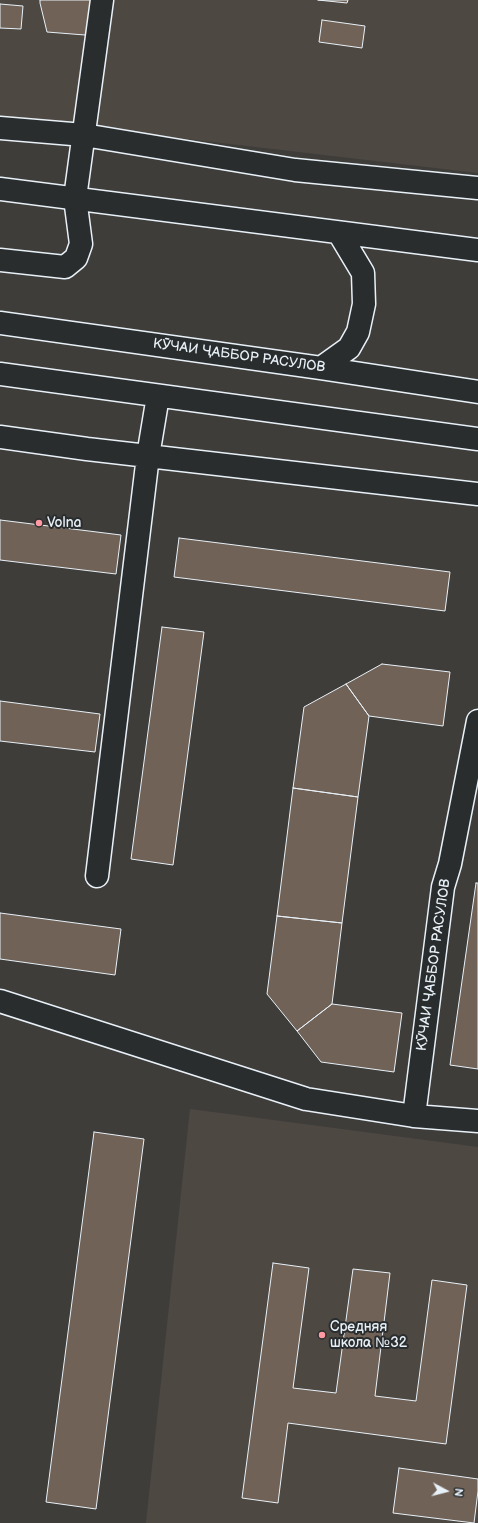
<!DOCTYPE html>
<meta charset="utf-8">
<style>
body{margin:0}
#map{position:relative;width:478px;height:1523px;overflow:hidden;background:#3f3d3a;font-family:"Balsamiq Sans",sans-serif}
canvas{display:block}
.north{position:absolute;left:426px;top:1471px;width:40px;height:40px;-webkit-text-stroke:3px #2a2d2e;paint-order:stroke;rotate:97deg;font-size:11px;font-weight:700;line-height:16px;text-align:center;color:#e8f1f8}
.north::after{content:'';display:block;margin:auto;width:14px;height:18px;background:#e8f1f8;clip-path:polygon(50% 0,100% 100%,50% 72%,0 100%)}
</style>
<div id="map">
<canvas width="478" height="1523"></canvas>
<div class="north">N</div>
</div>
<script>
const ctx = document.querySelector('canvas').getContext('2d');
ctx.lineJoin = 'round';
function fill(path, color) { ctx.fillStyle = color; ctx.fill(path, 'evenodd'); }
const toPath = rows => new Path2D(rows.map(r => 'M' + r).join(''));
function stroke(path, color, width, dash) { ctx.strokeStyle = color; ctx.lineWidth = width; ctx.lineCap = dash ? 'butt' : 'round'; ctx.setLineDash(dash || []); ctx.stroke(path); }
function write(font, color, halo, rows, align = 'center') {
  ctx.font = font + ' "Balsamiq Sans",sans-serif'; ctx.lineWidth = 4; ctx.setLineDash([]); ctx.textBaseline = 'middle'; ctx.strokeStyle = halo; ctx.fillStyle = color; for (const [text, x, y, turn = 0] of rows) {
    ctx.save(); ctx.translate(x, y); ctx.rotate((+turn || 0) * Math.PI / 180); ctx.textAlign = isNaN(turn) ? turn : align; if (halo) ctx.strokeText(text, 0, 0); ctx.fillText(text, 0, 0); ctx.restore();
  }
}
fill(toPath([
 [0,0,478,0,478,173,0,117],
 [190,1109,478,1147,478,1523,146,1523]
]), '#4e4843');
const building = toPath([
 [40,0,96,0,93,24,85,35,47,32,40,3,40,0],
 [318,0,348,0,347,3,318,0],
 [0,4,23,6,21,29,0,28,0,4],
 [322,20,365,26,362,48,319,42,322,20],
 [0,520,121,535,116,574,0,560,0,520],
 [179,538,450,572,445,611,174,577,179,538],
 [162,627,204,632,173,865,131,859,162,627],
 [382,664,450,672,443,726,369,716,346,684,382,664],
 [346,684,369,716,358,797,293,788,304,707,346,684],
 [0,701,100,714,95,752,0,741,0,701],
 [293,788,358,797,342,923,277,916,293,788],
 [476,883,478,883,478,1069,450,1065,476,883],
 [0,913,121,929,115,975,0,959,0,913],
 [277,916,342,923,332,1004,297,1031,267,994,277,916],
 [332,1004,402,1013,394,1072,321,1062,297,1031,332,1004],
 [94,1132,144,1139,96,1509,46,1502,94,1132],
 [273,1263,309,1268,293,1388,336,1393,353,1269,390,1273,375,1396,416,1401,432,1280,467,1285,446,1444,288,1423,278,1503,242,1498,273,1263],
 [399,1468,478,1479,478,1491,474,1523,393,1513,399,1468]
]);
fill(building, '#706257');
stroke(building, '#e8f1f8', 1);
const minor = toPath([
 [0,128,84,135,295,170,478,188],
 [0,260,65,267,76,258,81,244,75,198,102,0],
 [0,374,478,439],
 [0,437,87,449,478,494],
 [97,876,148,456,158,396],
 [0,1001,306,1099,414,1116,478,1121],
 [414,1116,443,887,450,864,478,721]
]);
const major = toPath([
 [0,189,478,250],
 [0,323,321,368,478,392],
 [321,368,349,348,358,332,364,304,363,273,339,233]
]);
stroke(minor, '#e8f1f8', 25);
stroke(major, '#e8f1f8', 25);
stroke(minor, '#2a2d2e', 22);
stroke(major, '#2a2d2e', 22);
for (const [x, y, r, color] of [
 [39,523,4,"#ff9aa2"],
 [322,1335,4,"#ff9aa2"]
]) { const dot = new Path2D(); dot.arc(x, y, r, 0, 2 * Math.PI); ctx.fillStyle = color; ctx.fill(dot); stroke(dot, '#2a2d2e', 1.5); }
write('14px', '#e8f1f8', '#2a2d2e', [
 ["КӮЧАИ ҶАББОР РАСУЛОВ",239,356,8],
 ["КӮЧАИ ҶАББОР РАСУЛОВ",434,965,-82]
]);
write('14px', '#e8f1f8', '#2a2d2e', [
 ["Volna",47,523],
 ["Средняя",330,1327],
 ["школа №32",330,1343]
], 'left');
</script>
